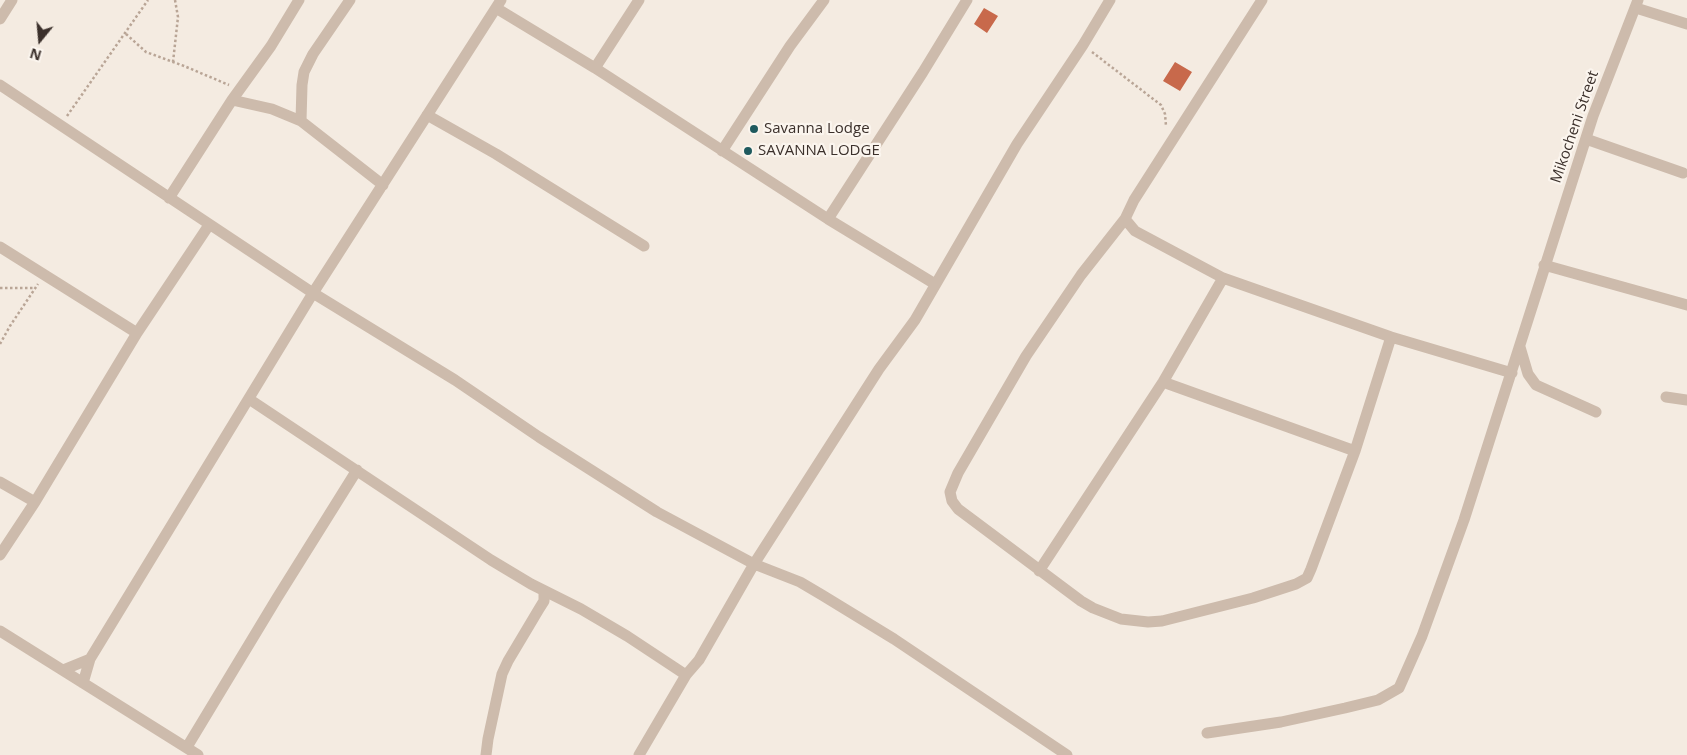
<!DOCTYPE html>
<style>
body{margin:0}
#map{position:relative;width:1687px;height:755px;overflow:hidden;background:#f4ebe1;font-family:"Open Sans",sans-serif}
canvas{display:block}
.north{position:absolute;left:15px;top:15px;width:50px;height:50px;-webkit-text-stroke:4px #fbf5ee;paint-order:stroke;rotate:197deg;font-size:14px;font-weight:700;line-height:20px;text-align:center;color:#3b302b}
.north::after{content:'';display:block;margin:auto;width:18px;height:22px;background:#3b302b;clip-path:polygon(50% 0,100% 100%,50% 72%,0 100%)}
</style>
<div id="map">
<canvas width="1687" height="755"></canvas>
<div class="north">N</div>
</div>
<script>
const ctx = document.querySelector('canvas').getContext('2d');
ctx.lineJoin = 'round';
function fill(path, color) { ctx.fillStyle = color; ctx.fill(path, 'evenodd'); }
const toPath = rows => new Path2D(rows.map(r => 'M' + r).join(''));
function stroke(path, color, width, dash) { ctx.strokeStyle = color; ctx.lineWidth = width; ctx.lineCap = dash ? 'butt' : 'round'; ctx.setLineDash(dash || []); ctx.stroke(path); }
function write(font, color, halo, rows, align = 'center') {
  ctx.font = font + ' "Open Sans",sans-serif'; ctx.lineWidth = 4.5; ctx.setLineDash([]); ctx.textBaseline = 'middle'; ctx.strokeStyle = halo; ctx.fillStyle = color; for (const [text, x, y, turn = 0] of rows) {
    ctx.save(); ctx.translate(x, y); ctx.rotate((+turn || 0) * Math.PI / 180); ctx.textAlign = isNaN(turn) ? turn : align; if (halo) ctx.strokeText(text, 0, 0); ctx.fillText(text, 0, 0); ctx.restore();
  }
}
fill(toPath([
 [984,8,998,16,987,33,974,24],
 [1175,62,1192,72,1180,91,1163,81]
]), '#c8694b');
stroke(toPath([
 [126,34,146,52,184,66,229,85],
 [1092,52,1161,105,1165,114,1166,126],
 [173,62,178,17,175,0],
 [67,116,148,0],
 [0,288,35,288],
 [0,344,10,326,38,284]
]), '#b9a596', 2.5, [2.5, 2.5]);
stroke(toPath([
 [1262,0,1134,200,1125,219,1135,231,1223,278,1391,337,1512,373],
 [496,8,595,68,828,219,935,284],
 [1636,8,1687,24],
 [0,19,12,0],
 [595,68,639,0],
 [0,85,313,293,455,380,539,437,657,512,754,564,800,582,822,595,894,639,1067,755],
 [232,100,272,109,301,121,383,185],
 [427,115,496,154,644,246],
 [301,121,302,85,304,72,313,54,350,0],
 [1586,139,1683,173],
 [722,151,790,46,824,0],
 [169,198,232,100,271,46,299,0],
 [828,219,923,72,967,0],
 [1125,219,1081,275,1026,356,958,473,950,492,952,501,958,509,1081,601,1093,608,1121,619,1148,622,1162,621,1253,598,1296,584,1307,578,1311,569,1355,451,1391,337],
 [0,247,137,333],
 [1544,265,1687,305],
 [1520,347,1528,374,1536,385,1596,412],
 [1163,382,1355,451],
 [1666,397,1687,400],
 [249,399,491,560,531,584,581,609,627,636,686,675],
 [0,482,35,502],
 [0,555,35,502,137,333,209,225],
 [1039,571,1163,382,1223,278],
 [0,631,198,755],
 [63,670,90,659],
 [83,683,90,659,313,293,501,0],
 [1207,733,1281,722,1345,708,1378,700,1399,688,1422,636,1464,520,1593,116,1638,0],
 [187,747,277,598,357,470],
 [486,755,488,739,502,674,508,661,539,609,544,601,544,592],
 [639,755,686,675,699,660,754,564,879,369,915,320,1017,144,1083,45,1110,0]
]), '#cdbbac', 11);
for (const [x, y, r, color] of [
 [754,129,5,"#1f5a5e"],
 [748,151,5,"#1f5a5e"]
]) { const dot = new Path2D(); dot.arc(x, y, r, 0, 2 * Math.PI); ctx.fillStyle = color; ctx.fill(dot); stroke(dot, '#fbf5ee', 2); }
write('15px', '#3b302b', '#fbf5ee', [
 ["Mikocheni Street",1575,127,-71]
]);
write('15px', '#3b302b', '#fbf5ee', [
 ["Savanna Lodge",764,129],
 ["SAVANNA LODGE",758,151]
], 'left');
</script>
